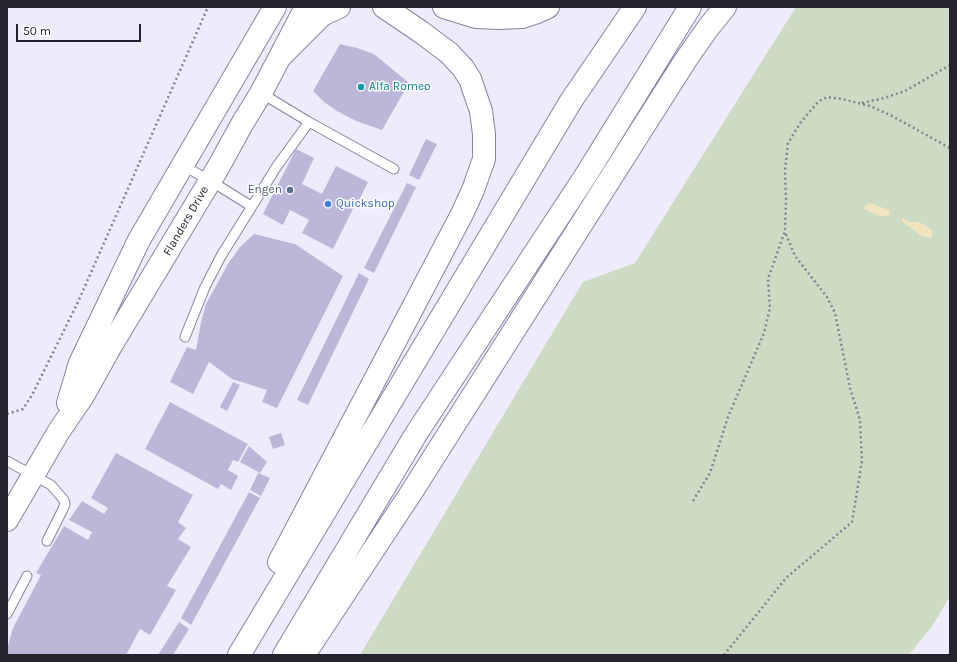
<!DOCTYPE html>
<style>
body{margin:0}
#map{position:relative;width:957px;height:662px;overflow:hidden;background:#eeecfa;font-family:Karla,sans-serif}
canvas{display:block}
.frame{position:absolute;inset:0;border:8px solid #25232f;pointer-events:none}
.scale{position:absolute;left:16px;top:24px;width:125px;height:18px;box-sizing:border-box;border:2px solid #25232f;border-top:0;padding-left:5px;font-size:12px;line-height:14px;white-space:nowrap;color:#25232f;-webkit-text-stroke:3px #fcfcfc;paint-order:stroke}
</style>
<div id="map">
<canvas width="957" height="662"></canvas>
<div class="frame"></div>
<div class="scale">50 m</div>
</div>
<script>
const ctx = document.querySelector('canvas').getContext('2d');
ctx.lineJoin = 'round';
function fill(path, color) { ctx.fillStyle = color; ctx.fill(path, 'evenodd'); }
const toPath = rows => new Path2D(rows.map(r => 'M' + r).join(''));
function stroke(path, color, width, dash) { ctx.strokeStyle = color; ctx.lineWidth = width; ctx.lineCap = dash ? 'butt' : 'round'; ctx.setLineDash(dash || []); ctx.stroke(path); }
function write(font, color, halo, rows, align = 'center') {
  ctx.font = font + ' Karla,sans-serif'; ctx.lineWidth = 3; ctx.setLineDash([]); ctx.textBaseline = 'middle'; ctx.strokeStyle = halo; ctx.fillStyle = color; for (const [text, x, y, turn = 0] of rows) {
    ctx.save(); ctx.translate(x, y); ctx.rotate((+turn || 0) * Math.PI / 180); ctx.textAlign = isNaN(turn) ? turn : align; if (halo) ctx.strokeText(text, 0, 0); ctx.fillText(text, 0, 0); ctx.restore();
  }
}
fill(toPath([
 [796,7,950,7,950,596,933,625,909,655,360,655,583,282,635,263]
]), '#cddbc5');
fill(toPath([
 [870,203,889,210,890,215,886,216,880,216,868,211,864,208,865,206],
 [903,218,910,222,918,222,925,225,933,232,931,238,921,236,910,227,902,222]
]), '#efe5c0');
fill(toPath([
 [340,44,357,48,374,54,409,83,382,130,356,121,337,111,324,102,313,91],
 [426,139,437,144,419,180,409,175],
 [296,149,314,158,302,184,322,194,336,166,368,182,355,208,354,207,333,249,302,233,309,220,290,210,283,225,263,214],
 [407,183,416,187,374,273,364,268],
 [254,234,295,244,343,276,277,408,262,402,267,390,232,379,209,362,193,394,170,382,187,347,196,350,201,322,206,304,228,264,240,247],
 [359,273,369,279,308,405,297,400],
 [233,382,240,385,227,411,220,407],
 [170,402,248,444,238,462,233,460,228,470,238,476,231,490,221,484,218,489,145,449],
 [281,433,285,445,273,449,269,437],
 [249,446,267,462,260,473,240,462],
 [116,453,193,495,178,522,186,528,178,539,191,547,167,586,176,590,150,635,140,629,126,655,7,655,7,649,13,628,41,575,36,573,64,526,88,540,92,532,69,520,82,501,104,514,108,508,91,498],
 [258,473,270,478,261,496,250,490],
 [249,492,260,498,191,625,181,618],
 [179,622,189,629,173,655,158,655]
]), '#bcb7d8');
const service = toPath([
 [261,93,309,122,394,169],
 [182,165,209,180,251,206],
 [185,337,205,287,221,256,277,166,309,122],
 [7,461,51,485,64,500,65,504,63,509,47,541],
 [7,614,27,576]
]);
const tertiary = toPath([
 [68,403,80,363,139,240,275,7],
 [7,520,59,431,83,396,112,344,219,166,242,124,261,93,306,7]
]);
const motorway = toPath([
 [444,7,476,17,499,18,522,17,537,12,548,7],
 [281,56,322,15,339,7],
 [279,562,462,214,473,190,484,159,484,134,481,111,470,79,463,68,449,53,421,32,384,7],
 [239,655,571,101,635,7],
 [284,655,416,434,586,175,690,7],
 [304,655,411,493,685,61,708,28,725,7]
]);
stroke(service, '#8883a1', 11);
stroke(tertiary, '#8883a1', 24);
stroke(motorway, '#8883a1', 24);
stroke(toPath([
 [862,103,884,98,905,91,950,65],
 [7,414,23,409,32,395,78,302,208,7],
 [693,501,710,473,728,417,764,333,770,308,768,279,785,231,786,200,785,170,788,143,801,122,818,102,827,97,842,99,870,106,892,116,950,148],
 [724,655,786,578,852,522,862,461,860,420,850,388,835,313,827,297,795,256,785,232]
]), '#858390', 2.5, [2, 3]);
stroke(service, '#fff', 9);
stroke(tertiary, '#fff', 22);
stroke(motorway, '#fff', 22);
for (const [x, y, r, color] of [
 [361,87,4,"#0f9aa8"],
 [290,190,4,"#5c6f8a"],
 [328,204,4,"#3f7fe0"]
]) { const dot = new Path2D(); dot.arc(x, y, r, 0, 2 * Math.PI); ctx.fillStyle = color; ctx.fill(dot); stroke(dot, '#fcfcfc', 1.5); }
write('12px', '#0d838f', '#fcfcfc', [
 ["Alfa Romeo",369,87]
], 'left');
write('12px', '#4e5e75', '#fcfcfc', [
 ["Engen",282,190]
], 'right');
write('12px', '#366cbe', '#fcfcfc', [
 ["Quickshop",336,204]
], 'left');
write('12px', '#25232f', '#fcfcfc', [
 ["Flanders Drive",186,221,-60]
]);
</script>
